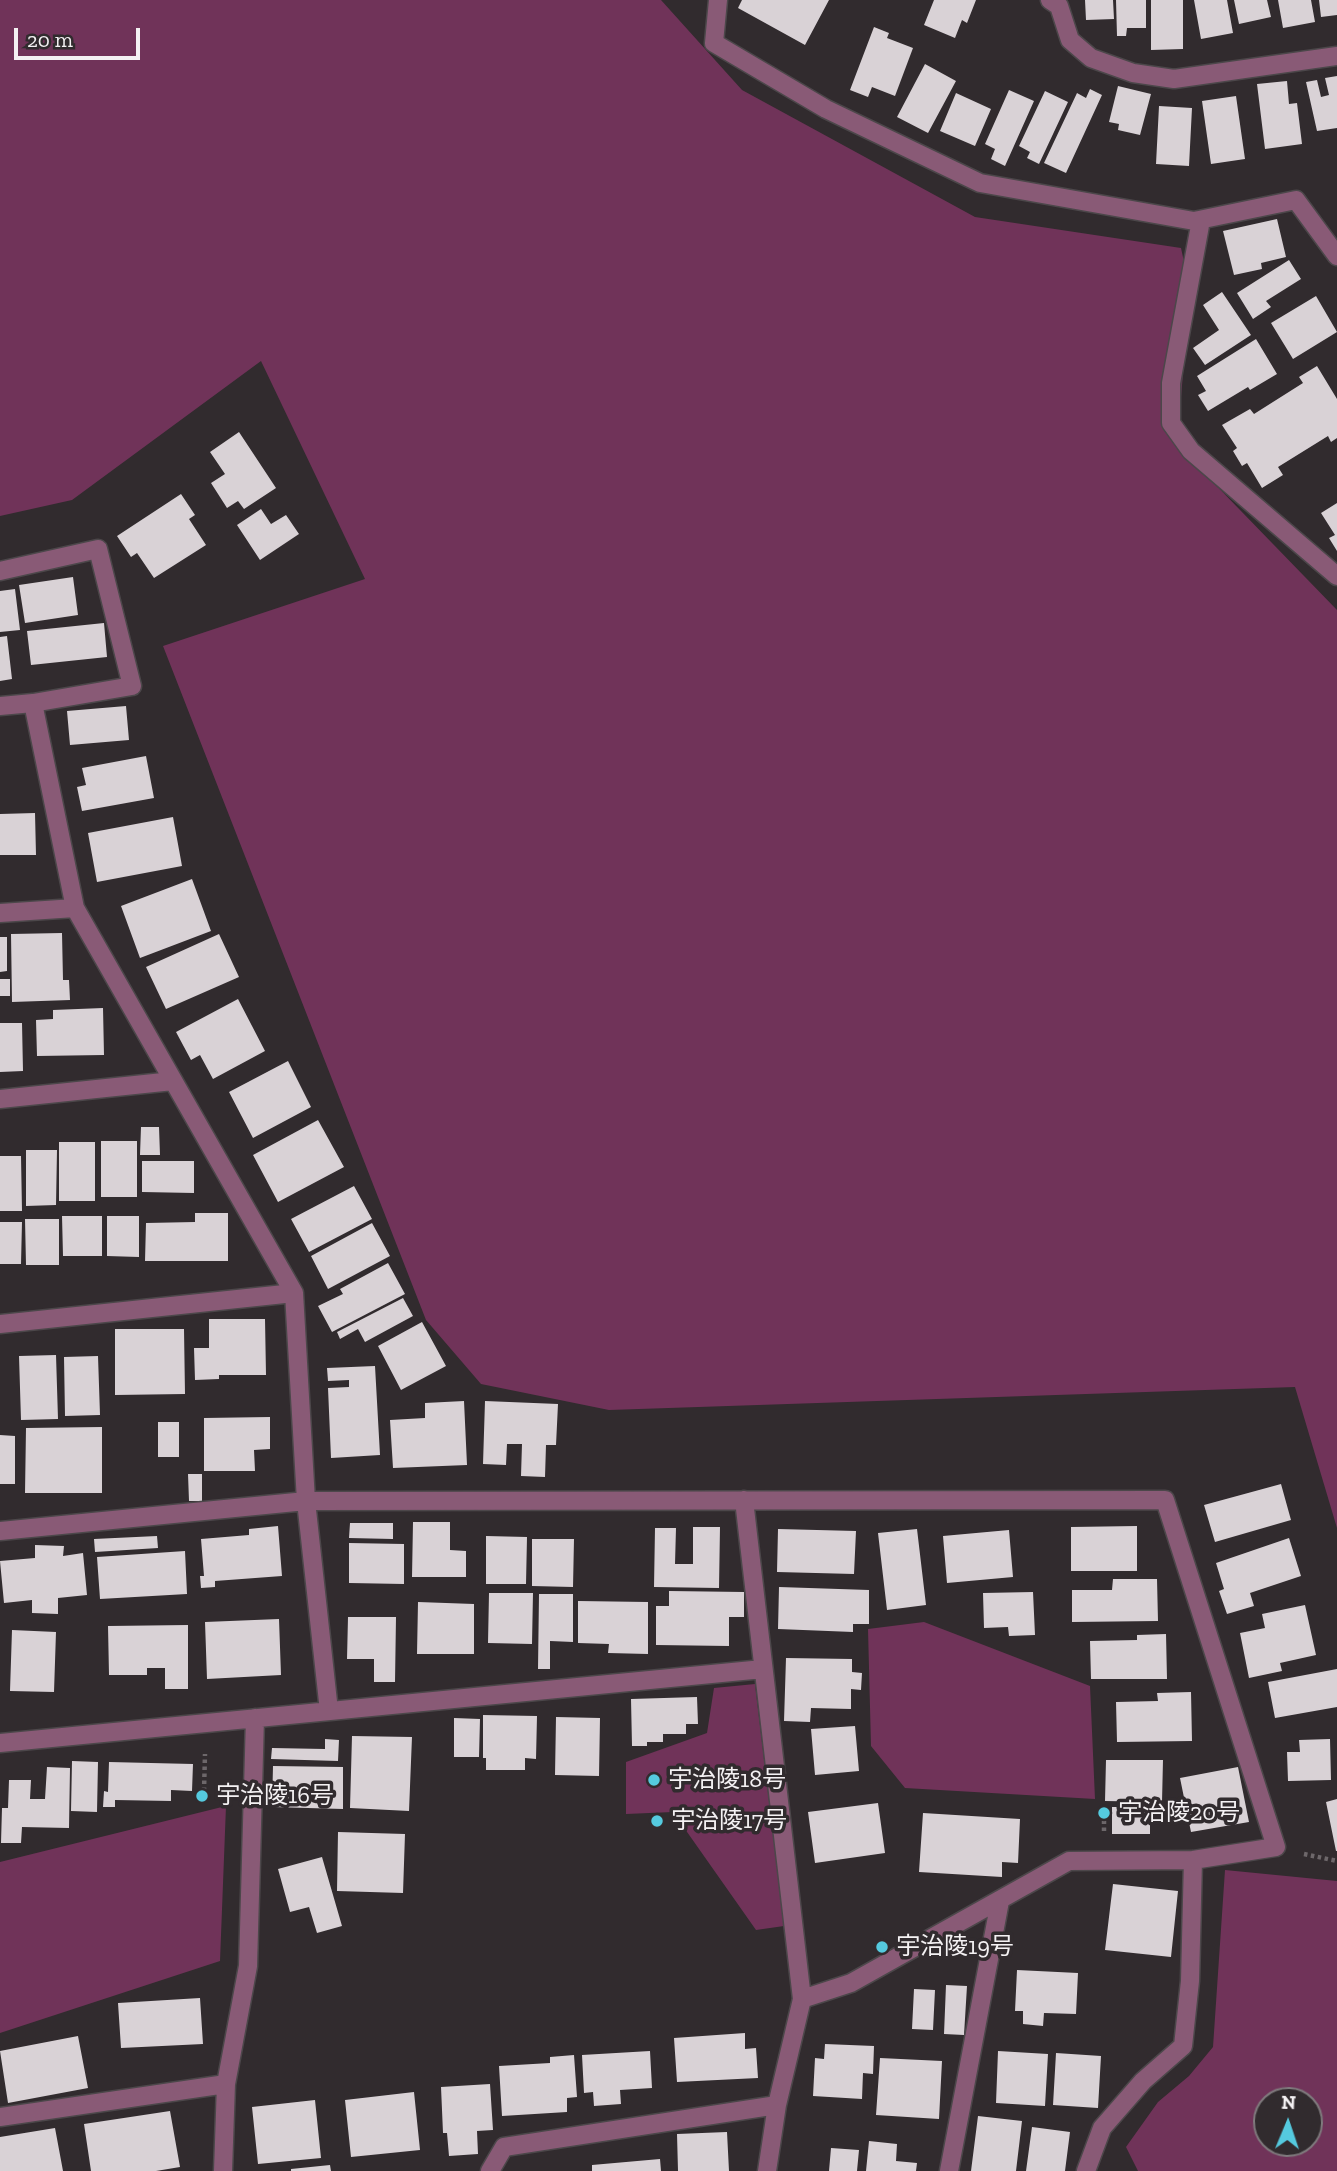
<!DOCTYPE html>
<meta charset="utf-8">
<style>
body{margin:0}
#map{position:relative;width:1337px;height:2171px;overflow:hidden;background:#312b2e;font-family:"Zilla Slab",serif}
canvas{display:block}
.north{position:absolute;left:1253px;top:2087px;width:70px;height:70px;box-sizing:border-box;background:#312b2e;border:2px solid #7f7a7d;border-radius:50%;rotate:2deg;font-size:19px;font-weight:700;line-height:28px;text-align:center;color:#f4f1f3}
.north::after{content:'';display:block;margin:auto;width:24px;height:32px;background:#55cadf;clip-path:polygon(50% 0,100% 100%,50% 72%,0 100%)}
.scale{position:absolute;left:14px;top:28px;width:126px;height:32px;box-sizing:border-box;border:4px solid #f4f1f3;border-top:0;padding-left:9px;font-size:21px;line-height:24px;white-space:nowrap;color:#f4f1f3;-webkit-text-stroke:5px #312b2e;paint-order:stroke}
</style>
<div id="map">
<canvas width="1337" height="2171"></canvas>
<div class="north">N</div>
<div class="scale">20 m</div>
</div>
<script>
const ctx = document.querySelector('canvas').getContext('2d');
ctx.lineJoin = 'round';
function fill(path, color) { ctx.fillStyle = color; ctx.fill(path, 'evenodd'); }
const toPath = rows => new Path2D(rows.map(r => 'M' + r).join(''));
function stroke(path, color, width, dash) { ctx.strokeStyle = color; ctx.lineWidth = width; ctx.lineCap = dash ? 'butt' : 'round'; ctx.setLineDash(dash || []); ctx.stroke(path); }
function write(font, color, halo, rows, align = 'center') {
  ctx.font = font + ' "Zilla Slab","Noto Sans JP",serif'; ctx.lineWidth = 7; ctx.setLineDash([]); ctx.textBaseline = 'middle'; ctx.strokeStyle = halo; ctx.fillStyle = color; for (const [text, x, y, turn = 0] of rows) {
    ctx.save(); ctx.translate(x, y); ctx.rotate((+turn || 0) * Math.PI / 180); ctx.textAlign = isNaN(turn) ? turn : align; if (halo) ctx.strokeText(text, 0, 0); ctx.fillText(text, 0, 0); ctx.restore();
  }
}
fill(toPath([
 [0,0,661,0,742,90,975,217,1181,248,1190,290,1177,445,1337,610,1337,1528,1295,1387,609,1410,481,1384,426,1320,163,646,365,579,261,361,72,500,0,516],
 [924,1622,1090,1686,1095,1799,905,1788,871,1746,868,1629],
 [755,1684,784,1926,756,1930,673,1812,626,1814,626,1762,707,1733,714,1688],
 [226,1806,220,1961,0,2033,0,1862],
 [1225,1870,1337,1881,1337,2171,1138,2171,1126,2147,1158,2102,1189,2076,1213,2047],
 [1267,2101,1309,2101,1309,2143,1267,2143]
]), '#703359');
fill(toPath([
 [742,0,829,0,805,45,738,8],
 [934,0,976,0,967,23,962,20,955,38,924,25],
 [1085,0,1113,0,1114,19,1086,20],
 [1116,0,1146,0,1146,28,1127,28,1126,36,1117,36],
 [1151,0,1183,0,1183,49,1151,50],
 [1194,0,1227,0,1233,33,1201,39],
 [1234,0,1267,0,1271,17,1239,24],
 [1278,0,1311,0,1315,22,1283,28],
 [1319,0,1337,0,1337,15,1321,17],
 [874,27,889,33,887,38,913,48,895,96,872,87,868,97,850,90],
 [925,64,956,81,928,133,897,117],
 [1337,76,1337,128,1317,131,1306,82,1317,80,1321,97,1329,95,1325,78],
 [1287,81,1289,104,1297,103,1302,144,1265,149,1257,84],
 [1118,86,1151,94,1140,135,1118,130,1119,124,1109,122],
 [1090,89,1102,95,1066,173,1044,163,1077,93,1086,98],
 [1009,90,1034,101,1005,166,991,159,995,149,985,144],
 [1045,91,1068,102,1039,164,1027,158,1030,152,1019,146],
 [956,93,991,109,975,146,940,131],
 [1236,96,1245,159,1211,164,1202,101],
 [1159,106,1192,108,1189,166,1156,164],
 [1277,219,1286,257,1261,263,1262,269,1234,275,1223,231],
 [1289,260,1301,279,1266,301,1271,307,1253,319,1237,293],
 [1222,292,1251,335,1205,365,1193,348,1219,330,1203,305],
 [1316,296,1337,332,1293,359,1271,323],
 [1256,339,1277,374,1250,390,1248,387,1208,411,1198,395,1206,391,1197,376],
 [1317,366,1337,399,1337,438,1331,442,1328,436,1278,467,1283,475,1262,488,1247,463,1242,466,1233,451,1237,448,1222,425,1250,409,1254,414,1303,383,1299,377],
 [239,432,276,488,244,509,238,501,227,508,211,483,225,474,210,452],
 [181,494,195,515,189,519,206,545,154,578,137,553,131,557,117,536],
 [1337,503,1337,551,1329,538,1335,535,1321,513],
 [261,509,271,524,286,515,299,534,260,560,237,525],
 [73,577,78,615,25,623,19,585],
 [15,589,20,630,0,632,0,591],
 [104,623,107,657,31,665,27,631],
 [7,636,12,679,0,681,0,637],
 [126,706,129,740,70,745,67,711],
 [146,756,154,798,82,811,77,787,86,785,82,768],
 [35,813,36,855,0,855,0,814],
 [173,817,182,866,97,882,88,833],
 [192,879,211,931,140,958,121,906],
 [62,933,63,980,69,980,70,1000,12,1002,11,934],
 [219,934,239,977,166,1009,146,967],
 [0,937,7,937,7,971,0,972],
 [0,979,10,979,10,996,0,996],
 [238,999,265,1051,213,1079,200,1055,191,1060,176,1032],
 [103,1008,104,1055,37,1056,36,1020,53,1019,53,1010],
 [0,1023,22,1023,23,1071,0,1072],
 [288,1061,311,1107,253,1138,229,1092],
 [318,1120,344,1167,278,1202,253,1155],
 [141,1127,159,1127,160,1155,140,1155],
 [101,1141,137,1141,137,1197,101,1197],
 [59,1142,95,1142,95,1201,59,1201],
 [26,1150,57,1150,56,1205,26,1206],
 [0,1156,21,1156,22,1211,0,1211],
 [142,1161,194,1161,194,1193,142,1192],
 [354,1186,372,1219,309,1252,291,1219],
 [195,1213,228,1213,228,1261,145,1261,146,1223,195,1222],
 [62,1216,102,1216,102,1256,63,1256],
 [107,1216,139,1216,139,1257,107,1256],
 [25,1219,59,1219,59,1265,26,1265],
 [0,1222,22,1222,21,1264,0,1264],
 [372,1223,390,1256,328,1289,311,1256],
 [388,1263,405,1294,332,1332,318,1306,343,1294,340,1289],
 [403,1298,413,1316,365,1342,358,1329,340,1339,337,1332],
 [209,1319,265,1319,266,1375,219,1375,219,1379,195,1380,194,1348,209,1348],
 [422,1322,446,1366,401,1390,378,1346],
 [115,1329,184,1329,185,1394,115,1395],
 [56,1355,58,1419,21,1420,19,1356],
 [98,1356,100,1415,65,1416,64,1357],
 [375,1366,380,1455,331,1458,328,1388,349,1387,349,1380,328,1381,327,1368],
 [464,1401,467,1465,393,1468,390,1420,425,1418,425,1403],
 [485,1401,558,1404,556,1445,546,1445,545,1477,521,1476,522,1444,507,1444,506,1465,483,1464],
 [270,1417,270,1449,254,1450,255,1471,204,1471,204,1418],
 [158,1422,179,1422,179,1457,158,1457],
 [102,1427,102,1493,25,1493,26,1428],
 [0,1435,15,1436,15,1484,0,1484],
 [188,1474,202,1474,202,1501,189,1501],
 [1281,1484,1291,1520,1215,1542,1204,1505],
 [413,1522,450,1522,450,1550,466,1551,466,1577,412,1577],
 [350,1523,393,1523,393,1539,349,1538],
 [278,1526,282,1576,215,1581,215,1587,201,1588,200,1576,204,1576,201,1539,249,1535,249,1529],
 [1137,1526,1137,1571,1071,1571,1071,1527],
 [693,1527,720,1527,719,1588,654,1587,655,1528,676,1528,675,1564,693,1564],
 [778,1529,856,1531,854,1574,777,1572],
 [917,1529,926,1605,887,1610,878,1533],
 [1009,1530,1013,1577,947,1583,943,1536],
 [157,1536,158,1548,95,1552,94,1539],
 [486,1536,527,1537,526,1584,486,1584],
 [1289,1538,1301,1576,1250,1593,1254,1606,1227,1614,1219,1591,1224,1589,1216,1563],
 [532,1539,574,1539,573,1587,532,1586],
 [349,1543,404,1544,404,1584,349,1583],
 [35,1545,64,1546,63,1556,83,1553,87,1595,58,1598,58,1614,32,1613,32,1600,4,1603,0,1561,35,1558],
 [185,1551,187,1594,100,1599,97,1557],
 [1113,1579,1157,1579,1158,1621,1072,1622,1072,1590,1112,1590],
 [779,1587,869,1590,869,1624,853,1624,853,1632,778,1629],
 [669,1591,744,1592,744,1617,729,1617,729,1646,656,1645,656,1606,669,1606],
 [1033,1592,1035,1635,1009,1636,1008,1627,984,1628,983,1593],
 [489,1593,533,1593,532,1644,488,1643],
 [539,1594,573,1594,573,1642,550,1641,550,1669,538,1669],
 [578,1601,648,1602,648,1654,608,1653,609,1644,578,1643],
 [418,1602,474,1604,474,1654,417,1654],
 [1305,1605,1316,1655,1280,1663,1282,1671,1249,1678,1240,1633,1265,1628,1262,1614],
 [348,1617,396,1617,395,1682,374,1682,374,1659,347,1659],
 [279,1619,281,1675,207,1679,205,1622],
 [188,1625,188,1689,165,1689,165,1668,147,1668,147,1675,109,1675,108,1626],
 [12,1630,56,1632,54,1692,10,1691],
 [1166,1634,1167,1679,1091,1679,1090,1641,1137,1640,1137,1635],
 [786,1658,852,1659,852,1672,862,1673,861,1690,851,1689,851,1709,811,1708,810,1722,784,1721],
 [1337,1669,1337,1707,1275,1718,1268,1682],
 [1191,1692,1192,1741,1117,1742,1116,1702,1158,1701,1157,1693],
 [697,1697,698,1724,686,1724,686,1734,663,1734,663,1742,647,1742,647,1746,632,1746,631,1699],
 [483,1715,537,1716,536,1759,525,1758,525,1770,486,1770,486,1758,483,1758],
 [556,1717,600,1718,599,1776,555,1775],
 [454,1718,480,1719,479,1757,454,1757],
 [855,1726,859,1771,815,1775,811,1729],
 [352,1736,412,1737,409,1811,350,1808],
 [325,1739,339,1740,338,1761,271,1759,272,1748,325,1749],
 [1330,1739,1331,1780,1288,1781,1287,1752,1300,1752,1299,1740],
 [1106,1760,1163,1760,1162,1802,1105,1801],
 [72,1761,98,1762,97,1812,71,1811],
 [109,1762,193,1764,192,1791,171,1790,171,1801,115,1800,115,1807,103,1807,104,1791,108,1792],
 [273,1766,343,1767,343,1809,272,1807],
 [47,1767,70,1768,69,1828,22,1827,21,1843,1,1843,2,1808,8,1808,9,1780,31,1780,30,1799,45,1799],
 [1238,1767,1249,1822,1191,1832,1180,1778],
 [1337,1799,1337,1851,1336,1851,1326,1802],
 [878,1803,885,1853,815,1863,808,1812],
 [1112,1807,1150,1807,1150,1834,1112,1834],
 [923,1813,1020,1819,1018,1863,1002,1862,1002,1877,919,1872],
 [338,1832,405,1834,403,1893,337,1891],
 [322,1857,342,1926,317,1933,309,1907,290,1912,278,1869],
 [1113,1884,1178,1891,1171,1957,1105,1950],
 [1017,1970,1078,1973,1076,2014,1044,2013,1043,2026,1023,2024,1023,2011,1015,2011],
 [946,1985,967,1986,964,2035,944,2034],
 [914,1989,935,1990,933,2030,912,2029],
 [200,1998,203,2044,121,2048,118,2003],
 [745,2033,745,2049,756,2048,758,2078,677,2082,674,2038],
 [78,2036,88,2088,8,2103,0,2051],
 [825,2044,874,2046,873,2074,863,2073,862,2099,813,2096,815,2058,824,2059],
 [650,2051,652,2088,620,2090,621,2104,594,2106,593,2092,584,2093,582,2055],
 [998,2051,1048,2054,1045,2106,996,2103],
 [1056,2053,1101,2056,1098,2108,1053,2105],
 [574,2055,577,2097,567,2098,567,2112,502,2116,499,2066,550,2063,550,2057],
 [880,2058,942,2061,939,2119,876,2115],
 [490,2084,493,2130,477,2131,478,2154,449,2156,447,2133,443,2133,441,2087],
 [414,2092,420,2150,351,2157,345,2100],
 [315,2100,321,2158,258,2164,252,2107],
 [170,2111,180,2167,156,2171,91,2171,84,2124],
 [978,2116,1022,2121,1016,2171,971,2171],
 [1032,2127,1070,2132,1065,2171,1026,2171],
 [55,2128,63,2171,0,2171,0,2137],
 [727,2132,729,2171,678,2171,677,2134],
 [869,2141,897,2144,896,2161,917,2163,916,2171,866,2171],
 [831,2148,859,2150,857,2171,829,2171],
 [660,2159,661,2171,592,2171,592,2165],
 [330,2165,331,2171,291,2171,291,2169]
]), '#d9d2d6');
const minor = toPath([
 [718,0,714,43,826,109,980,183,1194,221,1296,200,1337,256],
 [1050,0,1059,6,1070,40,1091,58,1133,73,1174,79,1337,56],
 [1201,220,1171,383,1171,423,1191,451,1337,576],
 [0,571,98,549,132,686,33,703,0,706],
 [33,703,75,908,294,1293,306,1501,329,1711],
 [0,913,75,908],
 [0,1099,173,1081],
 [0,1324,294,1293],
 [744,1500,802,1999],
 [0,1531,306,1501,1165,1500,1276,1847,1193,1860,1069,1861,851,1983,802,1999,777,2105,767,2171],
 [0,1743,763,1669],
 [0,2117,226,2084],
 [223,2171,226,2084,248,1966,255,1718],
 [490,2171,504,2147,777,2105],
 [949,2171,1000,1901],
 [1086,2171,1102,2128,1143,2081,1183,2046,1190,1981,1193,1860]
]);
stroke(minor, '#4c474a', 21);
stroke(toPath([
 [204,1791,205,1754],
 [1104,1831,1104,1814],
 [1304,1854,1337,1861]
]), '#6d676a', 4.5, [3.5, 3.5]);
stroke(minor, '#895a76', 18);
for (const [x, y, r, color] of [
 [654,1780,7,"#55cadf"],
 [202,1796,7,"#55cadf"],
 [1104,1813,7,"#55cadf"],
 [657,1821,7,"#55cadf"],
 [882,1947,7,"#55cadf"]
]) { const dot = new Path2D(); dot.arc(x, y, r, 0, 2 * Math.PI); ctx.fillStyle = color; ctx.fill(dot); stroke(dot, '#312b2e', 2.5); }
write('24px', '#f4f1f3', '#312b2e', [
 ["宇治陵18号",668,1780],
 ["宇治陵16号",216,1796],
 ["宇治陵20号",1118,1813],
 ["宇治陵17号",671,1821],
 ["宇治陵19号",896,1947]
], 'left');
</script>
